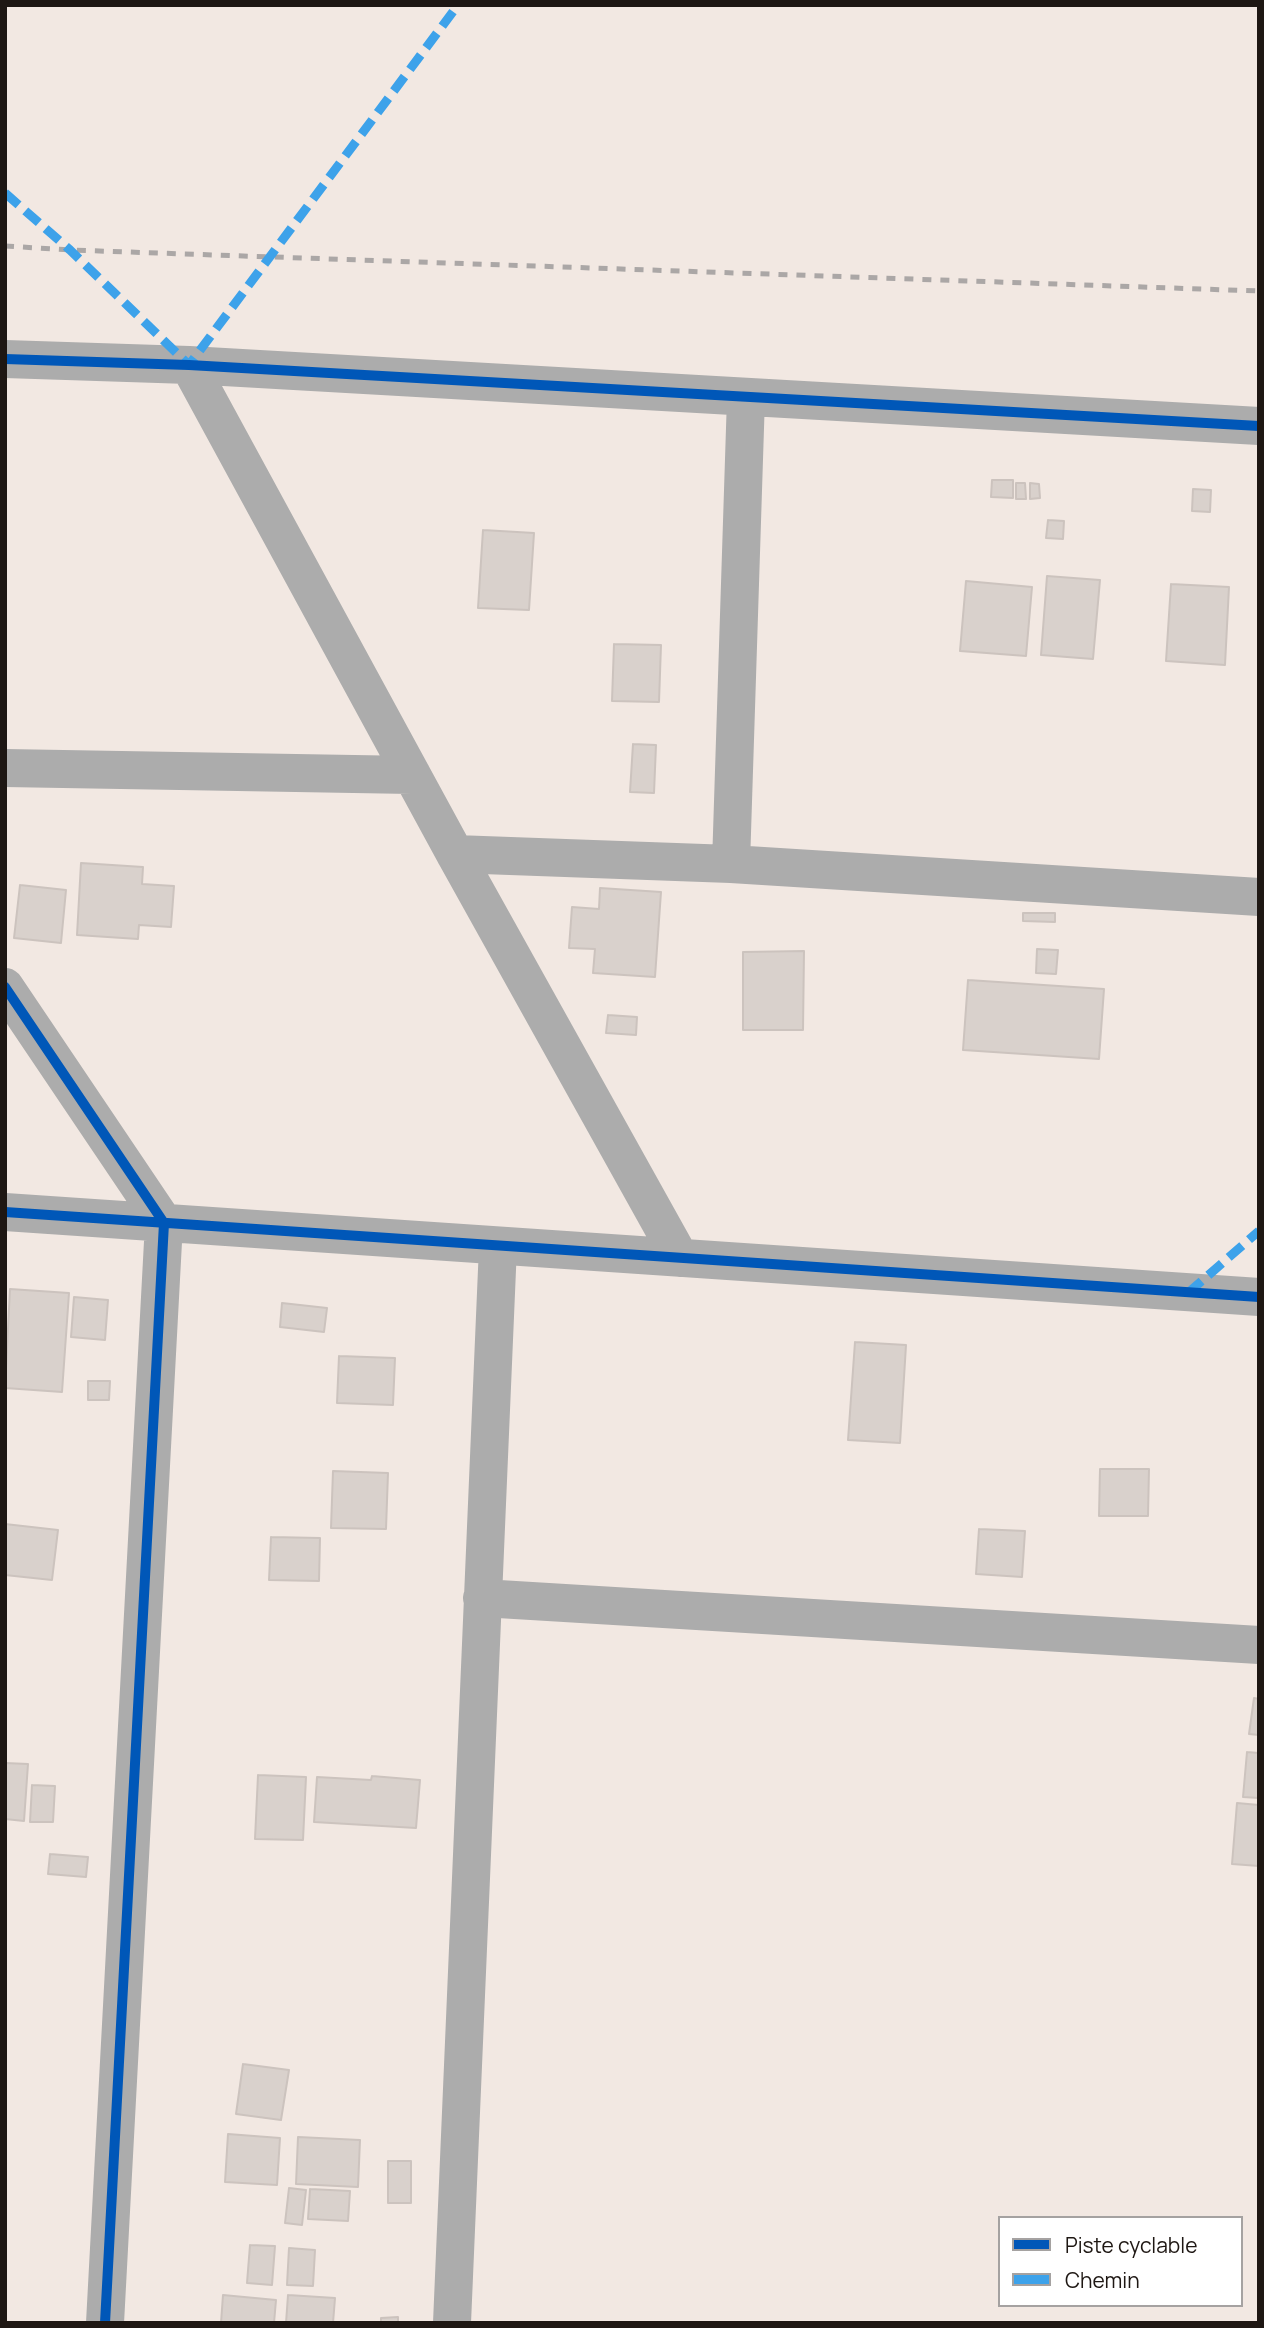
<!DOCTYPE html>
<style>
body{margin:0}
#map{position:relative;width:1264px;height:2328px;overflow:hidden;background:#f2e8e2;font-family:Manrope,sans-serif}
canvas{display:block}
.frame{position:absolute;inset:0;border:7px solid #1e1713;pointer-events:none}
.legend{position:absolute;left:998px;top:2216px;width:245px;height:91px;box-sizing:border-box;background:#fff;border:2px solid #a5a2a1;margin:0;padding:9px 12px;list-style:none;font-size:21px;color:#1e1713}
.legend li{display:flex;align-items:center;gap:14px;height:35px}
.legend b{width:35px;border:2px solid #a5a2a1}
</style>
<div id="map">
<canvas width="1264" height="2328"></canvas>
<div class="frame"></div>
<ul class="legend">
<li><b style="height:9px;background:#0057b8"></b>Piste cyclable</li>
<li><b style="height:9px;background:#3da2ea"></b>Chemin</li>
</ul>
</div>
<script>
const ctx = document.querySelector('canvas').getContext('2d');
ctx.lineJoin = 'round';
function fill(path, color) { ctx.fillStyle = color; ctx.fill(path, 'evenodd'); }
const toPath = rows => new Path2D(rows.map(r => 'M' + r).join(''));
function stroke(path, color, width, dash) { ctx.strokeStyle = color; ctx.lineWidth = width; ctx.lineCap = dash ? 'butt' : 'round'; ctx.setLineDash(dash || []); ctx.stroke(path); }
const building = toPath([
 [992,480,1013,480,1013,498,991,497,992,480],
 [1016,483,1025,483,1026,499,1016,499,1016,483],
 [1030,483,1039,484,1040,498,1030,499,1030,483],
 [1193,489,1211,490,1210,512,1192,511,1193,489],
 [1048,520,1064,521,1063,539,1046,538,1048,520],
 [483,530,534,533,529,610,478,608,483,530],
 [1047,576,1100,580,1093,659,1041,655,1047,576],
 [966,581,1032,587,1026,656,960,651,966,581],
 [1171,584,1229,587,1225,665,1166,661,1171,584],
 [614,644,661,645,659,702,612,701,614,644],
 [633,744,656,745,654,793,630,792,633,744],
 [81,863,143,867,142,884,174,886,171,927,139,925,138,939,77,935,81,863],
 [20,885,66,890,61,943,14,938,20,885],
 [600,888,661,892,655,977,593,973,595,949,569,948,572,907,599,909,600,888],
 [1023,913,1055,913,1055,922,1023,921,1023,913],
 [1037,949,1058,950,1056,974,1036,973,1037,949],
 [804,951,803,1030,743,1030,743,952,804,951],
 [968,980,1104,989,1099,1059,963,1050,968,980],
 [608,1015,637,1017,636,1035,606,1033,608,1015],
 [10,1289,69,1293,62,1392,5,1388,10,1289],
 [74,1297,108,1300,105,1340,71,1337,74,1297],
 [282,1303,327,1308,324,1332,280,1327,282,1303],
 [855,1342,906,1345,900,1443,848,1440,855,1342],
 [339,1356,395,1358,393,1405,337,1403,339,1356],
 [88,1381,110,1381,109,1400,88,1400,88,1381],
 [1100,1469,1149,1469,1148,1516,1099,1516,1100,1469],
 [333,1471,388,1473,386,1529,331,1528,333,1471],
 [5,1524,58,1530,52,1580,5,1575,5,1524],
 [979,1529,1025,1531,1022,1577,976,1574,979,1529],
 [271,1537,320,1538,319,1581,269,1580,271,1537],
 [1254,1698,1259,1699,1259,1735,1249,1734,1254,1698],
 [1247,1752,1259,1753,1259,1798,1243,1797,1247,1752],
 [5,1763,28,1764,24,1821,5,1819,5,1763],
 [258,1775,306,1777,303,1840,255,1839,258,1775],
 [372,1776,420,1780,416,1828,314,1822,317,1777,371,1780,372,1776],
 [32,1785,55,1786,53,1822,30,1822,32,1785],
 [1237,1803,1259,1805,1259,1866,1232,1864,1237,1803],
 [50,1854,88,1857,86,1877,48,1874,50,1854],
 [243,2064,289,2070,281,2120,236,2114,243,2064],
 [228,2134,280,2138,277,2185,225,2182,228,2134],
 [298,2137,360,2140,358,2187,296,2184,298,2137],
 [388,2161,411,2161,411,2203,388,2203,388,2161],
 [289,2188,306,2190,302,2225,285,2223,289,2188],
 [310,2189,350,2191,348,2221,308,2219,310,2189],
 [250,2245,275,2246,272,2285,247,2283,250,2245],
 [289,2248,315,2250,313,2286,287,2285,289,2248],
 [223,2295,276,2300,274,2323,221,2323,223,2295],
 [288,2295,335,2298,333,2323,286,2323,288,2295],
 [398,2317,398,2323,381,2323,381,2318,398,2317]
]);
fill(building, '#d9d1cc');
stroke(building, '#ccc3be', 2);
stroke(toPath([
 [5,359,189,365,1259,426],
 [189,365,455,854,680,1258],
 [5,768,412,775],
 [455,854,731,864,1259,897],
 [731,864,746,397],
 [5,987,164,1223,105,2323],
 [5,1212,1259,1297],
 [482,1598,1259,1645],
 [452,2323,498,1246]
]), '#acacac', 38);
stroke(toPath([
 [5,246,70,250,1259,291]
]), '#aba7a6', 5, [9, 9]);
stroke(toPath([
 [5,193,70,250,189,365,458,5],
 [1188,1293,1259,1231]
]), '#3da2ea', 9, [18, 9]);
stroke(toPath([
 [5,359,189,365,1259,426],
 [5,987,164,1223,105,2323],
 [5,1212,1259,1297]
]), '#0057b8', 10);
</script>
